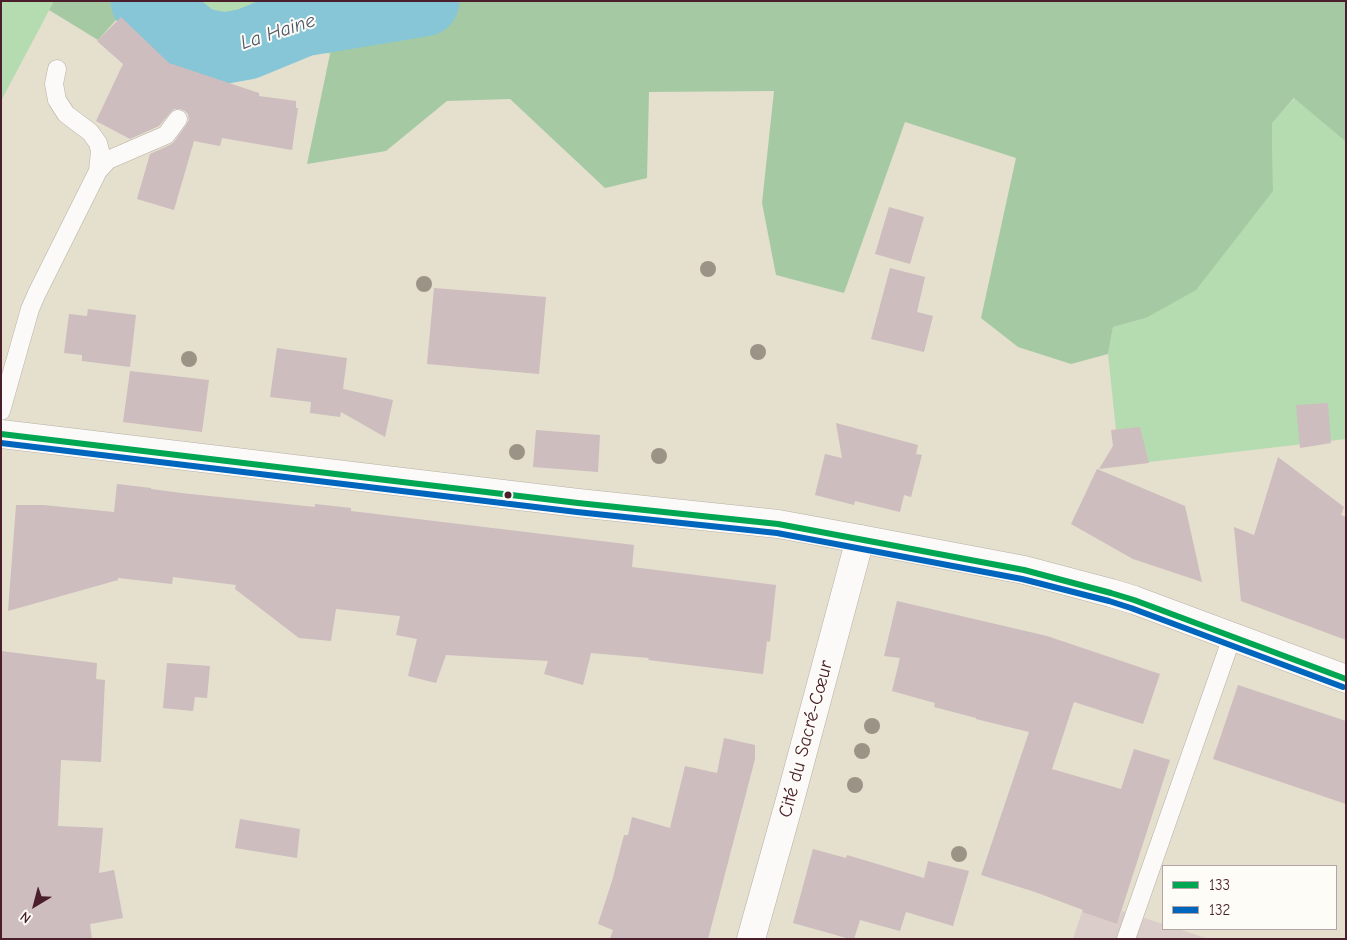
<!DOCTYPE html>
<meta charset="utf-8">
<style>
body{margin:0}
#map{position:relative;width:1347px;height:940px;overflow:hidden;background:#e5dfce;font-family:"Comic Neue",sans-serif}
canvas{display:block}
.frame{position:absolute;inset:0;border:2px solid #4a1f2b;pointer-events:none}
.legend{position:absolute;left:1162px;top:865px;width:175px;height:65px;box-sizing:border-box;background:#fdfcf7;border:1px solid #b5a4a5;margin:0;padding:6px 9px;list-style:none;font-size:15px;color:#4a1f2b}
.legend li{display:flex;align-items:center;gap:10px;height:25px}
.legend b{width:25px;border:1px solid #b5a4a5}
.north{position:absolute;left:10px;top:880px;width:50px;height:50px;-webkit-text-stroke:4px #fdfcf7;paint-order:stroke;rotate:217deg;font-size:14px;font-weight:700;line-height:20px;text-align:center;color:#4a1f2b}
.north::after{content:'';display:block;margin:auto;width:18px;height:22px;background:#4a1f2b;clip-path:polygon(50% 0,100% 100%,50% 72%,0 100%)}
</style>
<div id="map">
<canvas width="1347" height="940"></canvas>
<div class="frame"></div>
<ul class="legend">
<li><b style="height:6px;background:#00a651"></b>133</li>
<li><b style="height:6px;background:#0065bd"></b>132</li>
</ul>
<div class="north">N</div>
</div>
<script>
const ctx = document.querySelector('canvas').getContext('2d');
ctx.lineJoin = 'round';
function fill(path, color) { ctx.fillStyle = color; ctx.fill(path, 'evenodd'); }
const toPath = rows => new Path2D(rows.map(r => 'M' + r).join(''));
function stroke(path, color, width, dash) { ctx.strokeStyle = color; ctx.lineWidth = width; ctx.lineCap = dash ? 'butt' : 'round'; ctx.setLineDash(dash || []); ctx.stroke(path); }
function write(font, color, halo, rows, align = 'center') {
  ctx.font = font + ' "Comic Neue",sans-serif'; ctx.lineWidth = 4; ctx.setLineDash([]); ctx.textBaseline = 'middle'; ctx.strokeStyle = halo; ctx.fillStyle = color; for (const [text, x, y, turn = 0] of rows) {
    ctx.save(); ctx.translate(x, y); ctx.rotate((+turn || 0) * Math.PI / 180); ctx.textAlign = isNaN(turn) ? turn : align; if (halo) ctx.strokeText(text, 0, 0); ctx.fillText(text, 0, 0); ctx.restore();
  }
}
fill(toPath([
 [1122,911,1163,924,1163,929,1178,929,1209,939,1073,939,1082,912,1117,924]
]), '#dbcdc9');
fill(toPath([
 [1,1,54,1,1,101],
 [174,1,371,1,371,8,330,54,219,29],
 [1295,98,1346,142,1346,439,1149,462,1118,449,1108,354,1113,327,1146,318,1273,191,1272,122]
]), '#b4dcb0');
fill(toPath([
 [54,1,133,1,98,40,49,10],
 [371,1,1346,1,1346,142,1294,98,1272,123,1273,191,1196,290,1146,318,1113,327,1108,354,1071,364,1018,347,981,318,1016,158,905,122,844,293,776,275,762,203,774,91,649,92,647,178,605,188,510,99,447,101,386,151,307,164,330,54,371,8]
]), '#a5caa3');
stroke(toPath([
 [146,1,197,43,225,48,247,44,303,21,424,1]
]), '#86c6d7', 71);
fill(toPath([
 [121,17,169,63,259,93,259,96,296,101,296,108,298,108,292,150,222,138,220,146,194,141,174,210,137,199,150,154,170,145,174,142,186,125,189,120,188,114,185,111,180,109,174,109,170,113,159,126,130,139,96,121,123,64,97,41],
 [889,207,924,217,910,264,875,254],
 [890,268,925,277,917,312,933,316,924,352,871,339],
 [434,288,546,297,539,374,427,364],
 [88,309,136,315,130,367,82,361,82,355,64,353,69,314,87,316],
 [277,348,347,358,343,389,393,400,385,437,341,412,340,417,310,413,311,402,270,397],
 [130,371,209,380,202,432,123,422],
 [1328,403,1331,443,1300,448,1296,405],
 [836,423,918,445,916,454,922,455,911,497,904,495,900,512,855,501,854,505,815,495,825,454,842,458],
 [1140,427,1149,463,1099,469,1113,446,1111,430],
 [536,430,600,435,598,472,533,467],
 [1278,457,1344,507,1341,515,1346,517,1346,640,1241,601,1234,527,1254,535],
 [1097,469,1185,506,1202,582,1133,559,1071,524],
 [117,484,151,488,151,489,181,493,315,507,315,504,351,508,351,511,634,545,632,567,776,585,770,642,767,641,763,674,648,660,649,658,591,653,583,685,544,674,548,661,446,655,436,683,408,676,417,639,396,635,400,616,336,609,331,641,299,638,235,589,236,585,173,577,172,584,118,578,118,580,8,611,16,505,43,505,114,512],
 [897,601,1047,636,1160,674,1143,724,1074,702,1052,769,1121,789,1134,749,1170,760,1117,924,1082,912,1083,910,1035,892,981,875,1029,732,976,719,976,718,934,707,935,703,892,691,900,658,884,656],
 [1,651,97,663,96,679,105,680,101,762,61,760,58,826,103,828,99,873,114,870,123,918,90,924,92,939,1,939],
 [167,663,210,666,207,698,195,697,193,711,163,708],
 [1238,685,1346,721,1346,804,1213,759],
 [724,738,755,745,755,759,708,939,610,939,613,930,598,924,612,881,624,835,628,835,632,817,670,828,685,766,717,773],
 [240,819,300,829,297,858,235,848],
 [813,849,846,858,847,855,924,878,928,861,969,871,953,926,906,912,900,931,860,920,854,939,850,939,793,923]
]), '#cdbdbe');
const service = toPath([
 [57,69,54,84,57,100,66,114,90,132,98,143,100,151,98,171],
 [1,411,30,309,37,293,98,171,108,160,166,135,178,119],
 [1126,939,1232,637]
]);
const minor = toPath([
 [751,939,790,800,860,539]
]);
const tertiary = toPath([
 [1,434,578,503,778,524,860,539,1024,570,1111,593,1134,600,1346,679]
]);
stroke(service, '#b6afa5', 19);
stroke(minor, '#b6afa5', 29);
stroke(tertiary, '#b6afa5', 29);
stroke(service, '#fbfaf8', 18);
stroke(minor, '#fbfaf8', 28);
stroke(tertiary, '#fbfaf8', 28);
stroke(toPath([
 [1,434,578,503,778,524,1024,570,1111,593,1134,600,1346,679]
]), '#00a651', 6);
stroke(toPath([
 [1,443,577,512,777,533,1022,579,1109,601,1131,608,1343,687]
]), '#0065bd', 6);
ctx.fillStyle = '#9b9486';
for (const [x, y] of [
 [708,269],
 [424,284],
 [758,352],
 [189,359],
 [517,452],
 [659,456],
 [872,726],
 [862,751],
 [855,785],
 [959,854]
]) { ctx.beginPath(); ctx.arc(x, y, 8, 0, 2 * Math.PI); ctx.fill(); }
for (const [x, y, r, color] of [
 [508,495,4.5,"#4a1f2b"]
]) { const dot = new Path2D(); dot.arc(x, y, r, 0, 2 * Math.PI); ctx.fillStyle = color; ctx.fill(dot); stroke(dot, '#fdfcf7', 2); }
write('19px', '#4a1f2b', '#fdfcf7', [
 ["Cité du Sacré-Cœur",806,739,-75]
]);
write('italic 20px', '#515669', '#fdfcf7', [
 ["La Haine",278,32,-18]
]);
</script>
